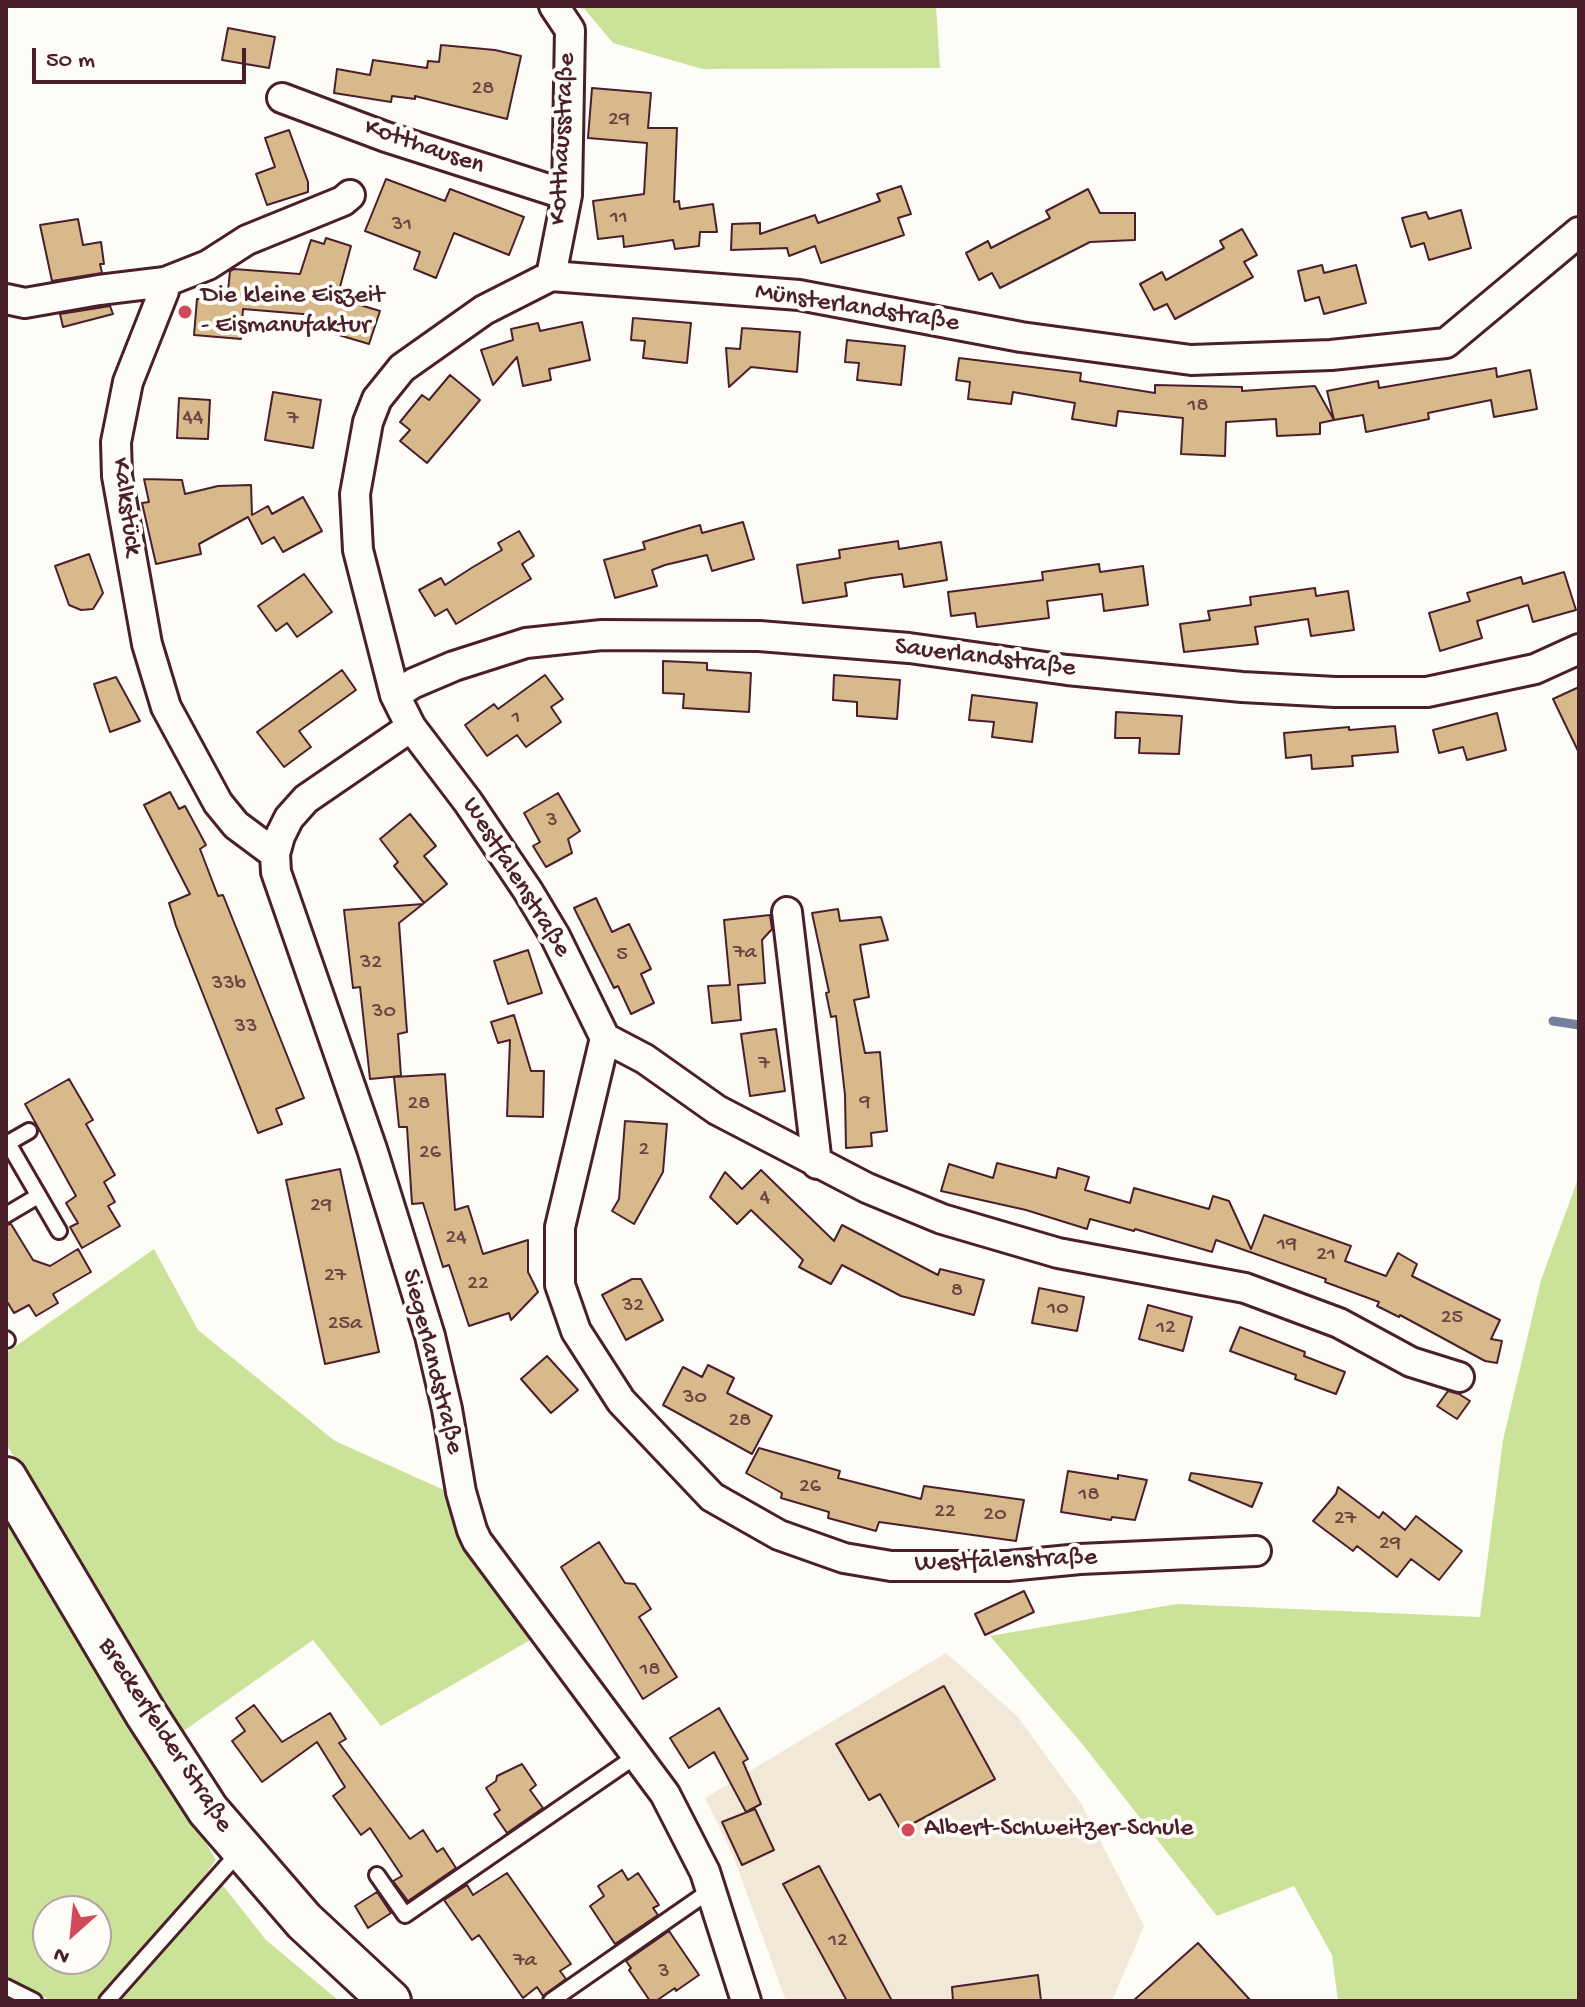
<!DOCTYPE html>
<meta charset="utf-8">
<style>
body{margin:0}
#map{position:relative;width:1585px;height:2007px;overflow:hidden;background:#fdfcf7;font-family:"Gochi Hand",sans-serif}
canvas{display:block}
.frame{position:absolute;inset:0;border:8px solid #4a1f2b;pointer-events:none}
.north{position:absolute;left:32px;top:1895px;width:80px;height:80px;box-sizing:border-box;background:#fdfcf7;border:2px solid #b5a4a5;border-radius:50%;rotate:207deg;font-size:22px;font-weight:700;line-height:32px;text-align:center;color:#4a1f2b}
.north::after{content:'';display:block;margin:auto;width:28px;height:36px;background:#d1495b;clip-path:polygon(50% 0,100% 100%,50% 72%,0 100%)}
.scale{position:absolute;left:32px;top:48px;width:214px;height:36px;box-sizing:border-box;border:4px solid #4a1f2b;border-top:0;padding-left:10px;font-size:24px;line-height:28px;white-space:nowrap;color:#4a1f2b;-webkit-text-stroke:6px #fdfcf7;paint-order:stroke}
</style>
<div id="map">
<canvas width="1585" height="2007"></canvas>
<div class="frame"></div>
<div class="north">N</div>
<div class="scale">50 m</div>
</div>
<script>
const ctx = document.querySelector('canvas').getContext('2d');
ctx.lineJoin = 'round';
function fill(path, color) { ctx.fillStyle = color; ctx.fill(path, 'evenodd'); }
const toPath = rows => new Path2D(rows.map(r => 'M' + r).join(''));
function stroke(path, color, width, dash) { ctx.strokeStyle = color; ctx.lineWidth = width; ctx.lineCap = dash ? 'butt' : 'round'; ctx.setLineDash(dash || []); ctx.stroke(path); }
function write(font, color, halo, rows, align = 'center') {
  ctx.font = font + ' "Gochi Hand",sans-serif'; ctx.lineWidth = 8; ctx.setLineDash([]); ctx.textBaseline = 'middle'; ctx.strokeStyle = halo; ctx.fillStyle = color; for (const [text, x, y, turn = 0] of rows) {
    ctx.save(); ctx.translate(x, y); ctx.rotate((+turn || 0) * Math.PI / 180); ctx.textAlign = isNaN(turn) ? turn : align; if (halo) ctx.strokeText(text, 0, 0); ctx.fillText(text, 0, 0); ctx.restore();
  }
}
fill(toPath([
 [946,1653,1018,1717,1082,1805,1144,1926,1112,2001,786,2001,733,1855,705,1798]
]), '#f2e8d7');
fill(toPath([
 [582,6,936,6,940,68,702,69,613,43],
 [1579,1176,1579,2001,1338,2001,1332,1955,1294,1886,1217,1916,1083,1745,990,1636,1177,1604,1480,1617,1503,1440,1541,1280],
 [154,1249,198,1330,335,1441,444,1490,468,1549,532,1639,381,1726,313,1640,178,1735,89,1589,6,1443,6,1353],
 [6,1505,216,1860,114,2001,52,2001,6,1978],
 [48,1911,96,1911,96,1959,48,1959],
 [221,1883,266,1940,339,2001,118,2001]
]), '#cbe399');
stroke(toPath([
 [1553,1021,1579,1025]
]), '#757f9e', 9);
const building = toPath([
 [228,28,275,37,269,68,222,60,228,28],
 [441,45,495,50,521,56,507,119,415,96,415,99,392,96,391,102,334,93,337,69,370,75,373,60,427,68,428,61,439,62,441,45],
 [592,88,651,93,648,128,677,128,674,202,679,201,680,209,713,204,717,232,700,232,699,246,675,249,673,240,624,247,623,236,598,239,593,201,644,194,647,143,588,138,592,88],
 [289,130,308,182,308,192,267,205,256,174,275,167,265,138,289,130],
 [386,179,445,201,450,189,524,217,509,255,454,233,436,278,414,269,420,252,365,231,386,179],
 [901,186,911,214,898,218,904,235,821,263,815,246,789,256,787,248,731,250,732,224,760,223,760,234,815,215,818,223,880,201,877,194,901,186],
 [1088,189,1100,213,1135,213,1135,240,1090,242,1000,288,992,273,979,280,966,253,988,241,991,248,1020,233,1050,218,1046,211,1088,189],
 [1461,210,1471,248,1429,260,1424,243,1411,247,1402,218,1426,212,1429,219,1461,210],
 [78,219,83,245,101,242,104,264,100,264,102,273,52,281,40,225,78,219],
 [1242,229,1257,255,1244,262,1253,277,1175,319,1167,304,1154,310,1140,284,1162,272,1166,280,1224,248,1220,241,1242,229],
 [326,238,351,246,337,298,380,311,369,344,312,327,315,315,243,309,241,339,194,335,197,299,227,301,230,271,234,269,300,274,311,240,324,244,326,238],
 [1322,265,1324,273,1356,265,1366,303,1324,314,1319,297,1305,301,1298,271,1322,265],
 [110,306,113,314,63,327,60,314,110,306],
 [633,318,691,323,687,363,643,358,645,341,631,340,633,318],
 [582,322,590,360,549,369,551,380,523,386,517,357,493,385,481,350,513,340,511,329,538,323,540,331,582,322],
 [742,328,800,332,797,372,751,367,729,387,726,348,740,349,742,328],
 [847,340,905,346,901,385,857,380,859,363,845,362,847,340],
 [959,358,1081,373,1080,381,1155,393,1155,385,1242,387,1242,391,1315,386,1334,420,1320,423,1320,434,1277,436,1276,419,1226,422,1225,456,1181,454,1183,418,1118,411,1116,426,1072,419,1075,403,1013,392,1011,404,968,399,970,382,956,380,959,358],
 [1496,368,1497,377,1530,370,1537,409,1494,417,1491,400,1428,413,1429,419,1366,432,1363,415,1334,420,1327,391,1378,381,1379,388,1496,368],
 [450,375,480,400,427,463,400,441,410,430,400,422,422,395,429,400,450,375],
 [273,392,321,400,313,448,265,440,273,392],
 [179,398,210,400,208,439,177,438,179,398],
 [144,479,182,480,185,494,218,486,251,485,252,515,268,506,272,514,303,497,322,531,283,552,274,537,262,544,248,517,199,544,201,554,156,564,142,503,149,502,144,479],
 [743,522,754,559,712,571,707,555,665,565,652,570,657,586,615,598,604,560,645,549,643,542,700,525,702,533,743,522],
 [519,531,534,556,522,564,531,579,456,624,447,609,435,616,419,590,441,578,445,585,473,567,502,550,498,543,519,531],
 [898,541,899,549,941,542,947,580,904,587,902,574,872,578,845,583,847,596,803,603,797,565,840,558,839,550,898,541],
 [89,554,103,593,93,609,81,610,69,605,55,566,89,554],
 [1099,564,1100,572,1143,566,1148,605,1104,611,1102,594,1047,601,1049,618,977,627,975,613,951,616,948,592,1043,580,1042,572,1099,564],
 [1564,572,1576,610,1533,622,1528,605,1477,621,1482,638,1440,651,1429,613,1470,601,1467,593,1521,577,1523,584,1564,572],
 [304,574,332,612,297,637,287,623,276,631,258,606,304,574],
 [1315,588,1316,596,1348,591,1354,630,1311,636,1308,619,1255,627,1258,644,1184,652,1180,624,1210,620,1208,611,1251,605,1250,597,1315,588],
 [663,661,707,663,707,670,751,673,749,712,683,708,684,694,663,693,663,661],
 [342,670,356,690,299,731,311,747,284,767,257,732,342,670],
 [545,675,563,699,551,707,561,722,526,747,517,735,487,756,465,725,494,704,498,709,545,675],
 [834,675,900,680,897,719,857,716,857,702,833,700,834,675],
 [116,677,140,721,110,732,94,684,116,677],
 [1579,687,1579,753,1553,699,1579,687],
 [972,695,1037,703,1032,742,992,737,994,722,969,720,972,695],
 [1116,712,1182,716,1179,754,1139,753,1140,738,1115,738,1116,712],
 [1497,713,1506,750,1467,760,1463,747,1439,753,1433,730,1497,713],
 [1395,726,1398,752,1352,756,1353,766,1312,769,1311,755,1286,758,1284,733,1349,727,1349,730,1395,726],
 [170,792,179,809,185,806,206,845,200,849,218,896,223,895,304,1098,276,1109,282,1124,258,1133,176,926,169,903,190,894,144,805,170,792],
 [558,793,580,831,568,839,572,853,546,867,533,846,540,842,524,813,558,793],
 [410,814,436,846,424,856,447,884,424,903,394,866,398,862,380,839,410,814],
 [596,898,612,932,629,924,651,969,641,974,654,1003,631,1014,618,986,614,988,574,908,596,898],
 [423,904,399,923,407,1032,398,1034,401,1076,370,1079,360,987,353,988,344,910,423,904],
 [838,909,840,921,881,917,888,940,860,945,869,997,854,1000,865,1053,880,1052,887,1131,871,1133,872,1146,846,1148,845,1095,836,1016,831,1017,826,993,829,992,812,913,838,909],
 [770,915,772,929,762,940,765,983,738,985,741,1020,712,1023,708,986,730,985,724,920,770,915],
 [528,950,542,993,508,1004,494,961,528,950],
 [514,1015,531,1071,544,1071,543,1117,507,1116,510,1040,498,1043,491,1022,514,1015],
 [776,1029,785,1091,750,1096,741,1034,776,1029],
 [445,1074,455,1210,468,1206,483,1254,528,1240,528,1272,538,1292,511,1320,509,1313,469,1326,449,1265,443,1267,423,1203,412,1204,407,1127,399,1127,394,1077,445,1074],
 [69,1079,93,1120,86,1124,115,1175,104,1182,115,1202,108,1206,120,1226,82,1248,70,1227,78,1223,66,1203,76,1196,25,1104,69,1079],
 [625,1121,667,1124,663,1172,634,1224,612,1211,619,1199,625,1121],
 [997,1163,1056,1178,1058,1168,1089,1177,1085,1190,1130,1203,1134,1188,1209,1209,1213,1196,1229,1201,1251,1249,1264,1215,1351,1246,1345,1261,1386,1276,1398,1253,1417,1264,1412,1276,1500,1320,1491,1339,1502,1341,1497,1363,1485,1361,1400,1315,1399,1317,1377,1306,1379,1302,1325,1282,1326,1279,1216,1240,1212,1252,1135,1229,1134,1231,1090,1219,1087,1229,1026,1210,941,1191,949,1164,993,1178,997,1163],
 [340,1169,379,1352,325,1364,286,1180,340,1169],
 [761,1170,834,1241,842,1225,938,1275,940,1269,984,1280,974,1315,901,1296,842,1265,831,1284,799,1267,803,1260,751,1210,737,1224,710,1197,725,1172,742,1189,761,1170],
 [11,1224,33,1260,50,1266,78,1249,91,1272,53,1294,58,1303,36,1316,29,1305,14,1313,6,1300,6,1225,11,1224],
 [632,1279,641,1279,663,1320,626,1340,602,1295,632,1279],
 [1039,1288,1084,1297,1077,1331,1032,1323,1039,1288],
 [1148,1305,1192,1317,1183,1351,1139,1339,1148,1305],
 [1240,1327,1305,1352,1304,1356,1345,1372,1336,1394,1295,1379,1296,1375,1230,1351,1240,1327],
 [547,1356,578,1390,551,1413,521,1379,547,1356],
 [708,1365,734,1378,727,1393,772,1416,752,1454,663,1405,683,1367,702,1377,708,1365],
 [1448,1391,1459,1394,1470,1401,1457,1419,1437,1406,1448,1391],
 [759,1448,840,1471,838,1478,921,1499,924,1486,1024,1500,1016,1541,879,1522,876,1531,828,1518,829,1512,781,1498,782,1493,746,1473,759,1448],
 [1068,1471,1118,1479,1118,1475,1147,1480,1135,1520,1112,1517,1111,1520,1061,1512,1068,1471],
 [1191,1473,1262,1483,1252,1507,1189,1480,1191,1473],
 [1338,1487,1379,1518,1383,1512,1405,1530,1416,1516,1462,1551,1439,1580,1411,1559,1397,1577,1357,1546,1353,1551,1313,1521,1336,1494,1338,1487],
 [599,1542,625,1583,635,1584,651,1609,639,1617,677,1677,643,1699,561,1567,599,1542],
 [1024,1591,1034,1612,985,1635,975,1614,1024,1591],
 [944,1686,995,1779,901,1830,880,1794,869,1800,836,1744,944,1686],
 [254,1705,282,1742,330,1713,346,1739,339,1743,410,1839,423,1830,437,1852,443,1848,456,1868,408,1901,393,1881,402,1876,370,1828,361,1835,333,1796,345,1787,317,1742,262,1782,232,1741,245,1731,236,1718,254,1705],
 [719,1708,748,1759,743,1762,761,1804,746,1812,714,1752,689,1768,670,1738,719,1708],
 [522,1764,536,1785,530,1790,543,1808,507,1833,494,1814,500,1810,486,1788,496,1781,497,1776,522,1764],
 [755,1809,774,1850,742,1865,722,1822,755,1809],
 [819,1866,892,2001,847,2001,783,1884,819,1866],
 [622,1870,628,1880,638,1873,659,1905,653,1908,658,1915,615,1944,590,1906,604,1896,598,1886,622,1870],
 [507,1873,571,1964,560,1971,566,1979,543,1996,537,1987,523,1998,479,1935,472,1940,444,1900,467,1885,473,1895,507,1873],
 [377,1892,391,1913,368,1928,355,1906,377,1892],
 [669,1931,699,1975,676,1991,675,1988,656,2001,650,2001,629,1970,631,1968,626,1961,669,1931],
 [1198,1943,1251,2001,1133,2001,1198,1943],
 [1038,1975,1041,2001,953,2001,952,1987,1038,1975]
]);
fill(building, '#d7b98b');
stroke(building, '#4a1f2b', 2);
const service = toPath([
 [29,1131,8,1143,59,1231],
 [6,1215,38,1196],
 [6,1339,7,1340],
 [377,1875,405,1915,636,1756],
 [6,1987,34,2001],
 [107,2001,241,1850],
 [551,2001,711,1890]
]);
const minor = toPath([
 [282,98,386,137,567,195],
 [551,276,567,195,570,30,554,6],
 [165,282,164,291,128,382,116,442,117,476,147,644,166,707,218,803,236,825,275,854],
 [6,299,25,303,99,290,165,282,208,265,247,240,343,201,350,195],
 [395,695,414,683,454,666,526,643,602,635,759,636,909,648,1067,670,1242,687,1335,692,1427,692,1535,669,1579,649],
 [411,727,306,799,289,818,280,836,275,854,276,872,372,1149,430,1336,447,1409,461,1492,472,1530,477,1541,665,1794,705,1872,746,2001],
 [787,912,817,1164],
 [605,1038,645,1059,717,1110,867,1188,942,1219,1058,1253,1245,1288,1339,1323,1411,1362,1459,1377],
 [1256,1551,1080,1559,1008,1566,891,1566,844,1558,779,1535,712,1497,621,1401,576,1331,560,1285,560,1227,605,1038,555,936,528,891,468,802,411,727,395,695,358,550,355,494,368,422,377,399,402,368,484,310,551,276,799,295,1021,337,1191,360,1331,355,1446,343,1579,232]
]);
const secondary = toPath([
 [6,1478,146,1714,208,1810,304,1921,390,2001]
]);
stroke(service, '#4a1f2b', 20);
stroke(minor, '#4a1f2b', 34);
stroke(secondary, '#4a1f2b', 46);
stroke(service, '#fdfcf7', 14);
stroke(minor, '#fdfcf7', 28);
stroke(secondary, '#fdfcf7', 40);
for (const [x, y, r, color] of [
 [185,312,8,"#d1495b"],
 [908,1830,8,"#d1495b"]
]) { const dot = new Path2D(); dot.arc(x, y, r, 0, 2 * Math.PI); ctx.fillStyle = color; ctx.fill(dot); stroke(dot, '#fdfcf7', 3); }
write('22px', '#6d4643', null, [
 ["28",483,90],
 ["29",619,121],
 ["11",619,219],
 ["31",402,226],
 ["18",1198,407],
 ["44",193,419],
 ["7",293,420],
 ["1",516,719],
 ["3",552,822],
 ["7a",745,954],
 ["5",622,956],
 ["32",371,964],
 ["33b",229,985],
 ["30",384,1013],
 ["33",246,1028],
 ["7",764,1065],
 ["9",865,1104],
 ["28",419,1105],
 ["2",644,1151],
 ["26",430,1154],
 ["4",765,1199],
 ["29",321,1207],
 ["24",456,1239],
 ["19",1287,1246],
 ["21",1326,1256],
 ["27",335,1277],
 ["22",478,1285],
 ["8",957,1292],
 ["32",633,1307],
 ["10",1058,1310],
 ["25",1452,1319],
 ["25a",345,1325],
 ["12",1166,1329],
 ["30",695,1399],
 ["28",740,1422],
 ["26",810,1488],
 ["18",1089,1496],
 ["22",945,1513],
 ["20",995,1516],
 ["27",1345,1520],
 ["29",1390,1545],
 ["18",650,1671],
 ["12",838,1942],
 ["7a",525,1962],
 ["3",664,1973]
]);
write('26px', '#4a1f2b', '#fdfcf7', [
 ["Kotthausstraße",564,139,-87],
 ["Kotthausen",424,148,19],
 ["Münsterlandstraße",857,309,9],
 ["Kalkstück",125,507,82],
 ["Sauerlandstraße",985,659,7],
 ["Westfalenstraße",515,878,58],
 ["Siegerlandstraße",431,1362,76],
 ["Westfalenstraße",1006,1562,-2],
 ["Breckerfelder Straße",164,1736,57]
]);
write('26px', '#4a1f2b', '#fdfcf7', [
 ["Die kleine Eiszeit",201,297],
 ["- Eismanufaktur",201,327],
 ["Albert-Schweitzer-Schule",924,1830]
], 'left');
</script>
